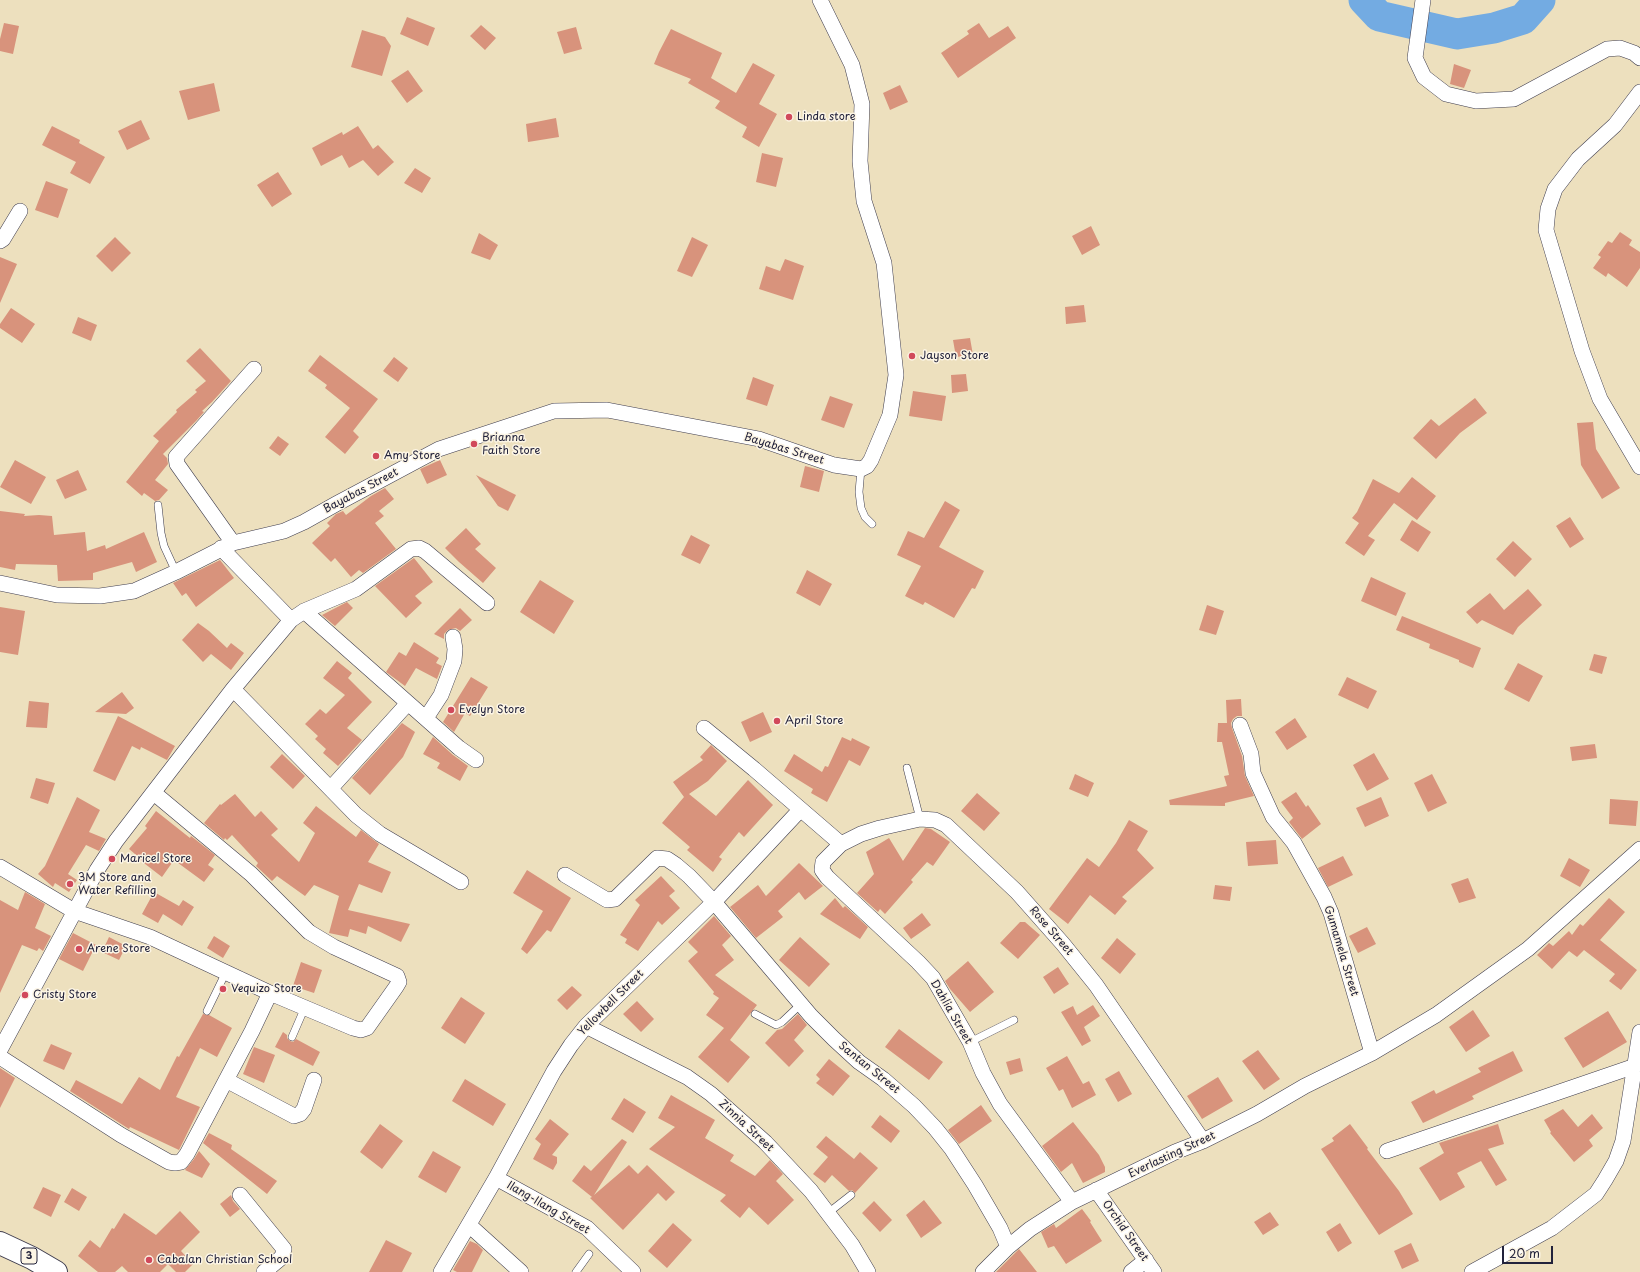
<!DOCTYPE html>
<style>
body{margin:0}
#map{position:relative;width:1640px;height:1272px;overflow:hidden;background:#ede0be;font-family:"Playpen Sans",sans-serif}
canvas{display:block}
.scale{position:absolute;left:1502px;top:1246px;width:51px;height:18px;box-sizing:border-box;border:2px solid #22223b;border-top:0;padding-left:5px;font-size:12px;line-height:14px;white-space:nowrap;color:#22223b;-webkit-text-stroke:3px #fcf5e5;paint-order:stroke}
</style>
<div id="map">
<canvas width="1640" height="1272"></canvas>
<div class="scale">20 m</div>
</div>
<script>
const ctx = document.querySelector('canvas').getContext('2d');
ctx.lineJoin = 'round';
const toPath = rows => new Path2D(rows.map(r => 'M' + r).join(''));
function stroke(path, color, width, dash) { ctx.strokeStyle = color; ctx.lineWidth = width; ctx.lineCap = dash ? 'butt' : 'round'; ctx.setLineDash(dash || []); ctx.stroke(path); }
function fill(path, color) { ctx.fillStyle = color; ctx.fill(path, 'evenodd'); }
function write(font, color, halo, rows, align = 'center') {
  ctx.font = font + ' "Playpen Sans",sans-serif'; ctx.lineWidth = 3; ctx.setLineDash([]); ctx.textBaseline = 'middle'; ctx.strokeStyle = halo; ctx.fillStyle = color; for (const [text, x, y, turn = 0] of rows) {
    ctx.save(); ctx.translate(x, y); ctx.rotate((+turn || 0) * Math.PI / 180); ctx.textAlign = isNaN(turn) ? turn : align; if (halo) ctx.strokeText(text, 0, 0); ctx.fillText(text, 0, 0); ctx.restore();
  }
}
stroke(toPath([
 [1364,0,1379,16,1457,34,1494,28,1523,19,1540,0]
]), '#73abe2', 31);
fill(toPath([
 [407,17,435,28,428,46,400,34],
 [4,23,19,26,13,54,0,51,0,39],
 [979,23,989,38,1008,26,1016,38,958,78,941,53,969,34,967,31],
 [481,25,496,38,485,50,470,36],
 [576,27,582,49,564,54,557,32],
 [671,29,722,53,711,78,736,93,753,63,775,75,759,104,777,114,759,147,742,137,747,127,715,108,720,101,688,83,691,79,654,64,659,52],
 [362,30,385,37,391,46,382,76,351,67],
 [1454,64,1471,70,1464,88,1450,84],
 [408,70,423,91,407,103,391,81],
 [214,83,220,111,188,120,179,91],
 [900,85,908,102,890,110,883,93],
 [556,118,559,137,528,142,526,124],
 [141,120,150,139,127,150,118,131],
 [52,126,80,140,79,143,105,157,90,184,70,173,76,162,42,145],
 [358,126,373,149,378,145,394,162,378,176,363,160,349,168,342,155,321,166,312,148,342,132,343,135],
 [762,153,783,158,776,187,756,182],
 [415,168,431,178,422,193,404,183],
 [278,172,292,194,272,207,257,185],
 [46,181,68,189,58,218,35,210],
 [1091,226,1100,245,1082,255,1072,236],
 [1620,232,1632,240,1629,245,1640,252,1640,268,1627,287,1608,273,1606,277,1593,268,1601,257,1598,255,1608,241,1612,243],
 [479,233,498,245,490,260,471,253],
 [115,237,131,253,112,272,96,256],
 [692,237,708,245,692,277,677,271],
 [0,257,17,264,0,303],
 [785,259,804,266,793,300,759,289,766,266,780,271],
 [1084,305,1086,322,1066,324,1065,307],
 [11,308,35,324,22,343,0,328,0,324],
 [78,317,97,325,91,341,72,333],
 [970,338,973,355,956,357,953,340],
 [200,348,231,381,212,402,202,411,204,412,196,421,163,454,167,458,168,464,155,480,168,490,159,500,155,501,144,493,142,496,126,482,159,441,153,436,177,412,176,410,197,392,195,390,206,381,186,361],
 [320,355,378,399,353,431,359,437,345,454,325,437,350,408,325,388,327,385,308,371],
 [394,357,408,368,398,382,383,371],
 [966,374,968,391,952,393,951,375],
 [753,377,774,385,767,406,746,399],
 [913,391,946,396,942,421,909,416],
 [830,396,853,404,844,428,821,420],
 [1475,398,1487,413,1460,433,1436,459,1413,438,1431,419,1439,426],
 [1593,422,1596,449,1620,488,1602,499,1581,465,1577,423],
 [278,436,289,444,280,456,269,448],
 [15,460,46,477,31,504,0,487],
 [440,460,447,475,427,484,420,469],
 [805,466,824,471,819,492,800,487],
 [78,470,87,490,65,499,56,480],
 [476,475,516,495,508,511,498,506],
 [1412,477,1436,496,1417,520,1394,503,1368,536,1375,540,1364,556,1345,543,1359,523,1352,518,1357,512,1373,479,1399,493],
 [385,488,394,499,379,511,384,516,375,523,396,549,363,573,359,570,351,577,335,558,331,562,312,543,330,526,327,523,336,514,343,511,346,515,371,496],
 [945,501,960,510,939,547,984,571,975,589,972,588,954,618,925,602,923,605,905,596,921,566,897,555,908,531,924,538],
 [0,511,25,514,24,516,39,515,52,516,54,535,85,532,87,551,105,545,106,549,144,532,157,562,136,572,132,562,93,573,93,580,58,581,57,565,16,564,15,570,0,567],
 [1570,517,1584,539,1570,548,1556,526],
 [1412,520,1431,532,1418,552,1400,540],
 [466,528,481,544,475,549,496,568,483,583,459,562,445,548],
 [691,535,710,545,700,564,681,555],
 [1513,541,1532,559,1515,577,1496,559],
 [414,558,433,582,415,596,422,603,406,618,375,586],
 [220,560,234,578,196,607,186,593,182,596,173,583],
 [807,570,832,584,820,606,796,593],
 [1371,577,1406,593,1396,616,1361,601],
 [540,580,574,601,554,634,520,612],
 [1528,589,1542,605,1518,627,1513,635,1482,620,1477,624,1466,612,1490,593,1504,610],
 [347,602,353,608,335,626,322,615],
 [1207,605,1224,611,1216,635,1199,630],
 [0,607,25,611,18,655,0,652],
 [460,608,472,620,460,631,456,628,448,630,444,634,444,639,434,634],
 [1402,616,1481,648,1473,668,1459,662,1459,660,1429,648,1430,644,1396,630],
 [198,623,209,631,227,648,231,643,244,653,231,670,211,654,203,662,182,640],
 [414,642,439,658,436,663,442,666,437,679,416,668,405,686,386,672,399,652,406,656],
 [1594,654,1607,657,1602,674,1589,670],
 [337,661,352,673,348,678,372,702,347,728,362,740,338,766,323,753,326,749,315,739,318,736,305,724,320,709,326,714,345,695,323,678],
 [1518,663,1543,676,1529,702,1504,689],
 [471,677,488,687,470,716,465,713,454,732,443,722],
 [1347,677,1377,691,1368,709,1338,695],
 [122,692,134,708,126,714,95,712],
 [1241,699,1242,716,1237,716,1233,719,1231,723,1232,728,1242,756,1245,776,1254,796,1225,803,1225,806,1170,805,1169,800,1227,786,1224,776,1229,775,1222,742,1217,742,1218,723,1227,723,1226,700],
 [29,701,49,703,47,728,26,727],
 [763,712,772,732,750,742,741,722],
 [118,716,175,746,167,760,141,747,140,750,132,746,115,781,93,771],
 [1295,718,1307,737,1287,750,1275,732],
 [402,723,415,732,403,757,370,795,352,778],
 [433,737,453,755,468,766,460,781,437,768,440,763,423,754],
 [842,737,851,741,852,738,870,747,860,766,849,760,827,802,811,793,813,789,784,771,794,754,822,772,825,766,828,767],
 [1595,744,1597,758,1572,761,1570,747],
 [711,745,727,761,708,781,689,794,716,816,748,780,773,805,744,837,739,832,719,857,722,859,713,872,687,850,690,847,662,823,684,797,673,782,703,760,700,757],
 [1374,753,1389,779,1367,791,1353,765],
 [282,754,305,776,293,789,270,767],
 [1075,774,1094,783,1088,797,1069,789],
 [1432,774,1447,803,1428,812,1414,783],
 [36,778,55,783,48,804,30,798],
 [1296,792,1306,807,1308,805,1321,824,1302,839,1289,822,1293,818,1281,802],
 [977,793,1000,813,984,831,961,811],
 [235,794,255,817,261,811,278,829,271,835,299,862,315,833,303,823,316,806,356,837,361,830,379,844,368,862,391,872,382,893,359,884,348,910,410,924,401,942,368,926,366,934,350,929,348,937,329,933,339,896,314,885,305,896,277,876,272,881,256,866,258,863,232,835,227,840,225,838,224,840,204,823,220,804,221,805],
 [77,797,100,810,89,832,106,839,99,851,86,845,68,874,77,880,69,892,55,883,53,887,38,874,45,866],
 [1381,797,1389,816,1365,827,1356,808],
 [1610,799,1638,801,1636,826,1609,824],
 [156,811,190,838,191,836,215,855,208,865,214,869,204,882,174,860,162,877,140,860,141,859,129,849,147,828,145,826],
 [1129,820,1148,831,1137,850,1154,868,1122,897,1127,901,1115,915,1090,895,1068,924,1049,909,1087,858,1099,867,1116,843],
 [925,828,931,829,950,842,933,866,927,862,911,880,913,882,885,914,880,909,878,912,857,893,874,874,866,852,889,838,903,861],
 [1276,840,1278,864,1248,866,1246,842],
 [1343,856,1353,875,1328,887,1318,868],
 [1569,858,1590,870,1580,887,1560,876],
 [799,863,823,886,805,900,799,892,778,911,783,917,756,938,730,907,758,885,766,896],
 [527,870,571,898,551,932,547,930,527,954,521,949,543,911,513,893],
 [661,876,675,891,669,896,680,908,662,925,658,921,638,951,625,943,627,939,620,935,640,905,635,900],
 [1468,878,1476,898,1459,903,1451,884],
 [1215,885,1232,887,1230,901,1213,899],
 [25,892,45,904,35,928,51,936,43,951,39,948,37,951,22,945,0,993,0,900,18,910],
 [154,892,179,906,183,900,194,907,182,926,163,914,158,923,142,914],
 [835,898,843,908,845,906,868,927,860,939,820,914],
 [1609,898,1625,912,1600,940,1637,970,1621,990,1609,981,1615,974,1584,950,1577,957,1569,951,1552,969,1537,955,1549,943,1553,946,1569,931,1572,935,1580,924,1583,926],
 [922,913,931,925,911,939,903,928],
 [714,916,731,936,722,945,734,960,715,975,757,1005,730,1040,750,1057,728,1083,698,1057,724,1028,706,1015,719,998,713,994,714,992,688,961,698,952,688,942],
 [1020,922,1025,922,1040,935,1018,959,1000,943],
 [1367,927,1376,944,1358,953,1349,936],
 [73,933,96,945,83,971,59,959],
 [214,936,230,946,223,958,207,948],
 [109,937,126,946,119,960,102,952],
 [800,937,830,964,809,987,779,960],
 [1117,938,1136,954,1120,974,1101,958],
 [968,961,994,992,970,1012,950,989,945,981],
 [301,962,322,970,314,993,293,986],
 [1058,967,1069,984,1054,994,1043,977],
 [572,986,582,995,567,1010,557,1000],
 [461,997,485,1013,465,1044,441,1028],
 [637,1001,654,1019,641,1032,623,1014],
 [1093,1005,1100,1016,1084,1027,1091,1041,1082,1046,1061,1012,1073,1006,1077,1015],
 [1473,1010,1490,1036,1466,1052,1449,1027],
 [1608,1011,1627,1042,1583,1068,1564,1038],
 [203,1014,209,1015,232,1028,217,1057,200,1048,176,1097,200,1107,179,1150,130,1127,129,1129,70,1091,76,1080,122,1104,139,1077,160,1090,177,1056,179,1057],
 [798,1014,807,1025,794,1040,804,1051,789,1067,765,1043,777,1030,782,1029],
 [899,1029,943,1062,929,1080,885,1047],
 [283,1032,287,1035,287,1038,290,1041,293,1042,296,1039,320,1052,313,1066,275,1047],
 [51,1044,72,1053,64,1070,43,1061],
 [254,1047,275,1055,264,1083,243,1074],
 [1258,1050,1280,1079,1264,1090,1242,1061],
 [1513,1051,1523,1071,1472,1096,1474,1099,1423,1123,1411,1102,1434,1090,1436,1094,1481,1072,1478,1068],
 [1067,1056,1083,1084,1089,1081,1096,1095,1072,1108,1063,1089,1059,1091,1046,1068],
 [1020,1058,1023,1071,1010,1075,1006,1062],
 [829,1059,850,1076,833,1096,816,1083,820,1079,816,1075],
 [0,1068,15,1078,0,1108],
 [1119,1071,1132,1094,1118,1102,1105,1079],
 [1218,1077,1233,1101,1202,1119,1187,1096],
 [465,1079,506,1104,493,1126,452,1101],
 [671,1095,715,1120,705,1138,734,1155,730,1161,755,1176,770,1160,783,1174,776,1181,794,1200,768,1225,749,1207,740,1218,720,1201,726,1195,649,1149,675,1127,658,1118],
 [624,1098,646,1112,633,1133,611,1119],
 [981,1105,992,1121,959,1144,948,1130],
 [1563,1109,1578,1127,1592,1114,1603,1128,1589,1140,1593,1146,1574,1162,1550,1133,1551,1132,1544,1120],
 [880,1115,900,1131,891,1143,871,1127],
 [550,1119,569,1134,552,1155,557,1157,557,1163,553,1170,533,1159,541,1144,535,1139],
 [1073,1122,1099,1155,1105,1167,1105,1172,1083,1183,1072,1163,1061,1172,1042,1146],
 [380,1124,403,1141,382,1169,360,1152],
 [1350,1124,1368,1148,1367,1149,1399,1191,1413,1214,1379,1235,1321,1149,1334,1141,1332,1138],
 [1498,1124,1504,1144,1488,1149,1507,1180,1496,1186,1481,1161,1457,1173,1465,1187,1440,1201,1419,1168,1444,1153,1439,1143],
 [209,1133,232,1145,231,1149,277,1181,267,1194,203,1143],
 [826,1136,854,1159,860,1152,878,1168,855,1193,852,1190,849,1191,832,1175,825,1183,813,1174,828,1157,816,1147],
 [622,1139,627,1142,594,1195,629,1165,638,1174,647,1165,675,1192,666,1201,658,1193,623,1230,590,1198,592,1197,572,1181,584,1165,591,1171],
 [199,1151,210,1164,202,1178,185,1170,194,1159],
 [433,1151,461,1167,446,1193,418,1177],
 [43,1187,61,1195,51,1217,33,1208],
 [72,1188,87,1197,79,1211,64,1202],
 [231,1195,233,1201,240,1209,230,1217,220,1204],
 [924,1200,942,1223,921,1238,906,1215],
 [874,1201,892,1220,880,1232,862,1213],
 [1082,1209,1091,1221,1090,1222,1102,1241,1066,1264,1054,1246,1048,1248,1041,1232,1054,1224,1056,1228],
 [180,1211,200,1232,181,1251,193,1264,185,1272,176,1272,168,1264,160,1272,128,1272,122,1266,115,1272,98,1272,78,1256,90,1240,100,1248,112,1228,114,1229,124,1213,156,1235],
 [1270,1212,1279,1225,1263,1235,1254,1222],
 [673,1223,692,1240,667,1268,648,1251],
 [1340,1223,1352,1243,1338,1252,1326,1232],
 [386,1240,412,1253,402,1272,369,1272],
 [470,1241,477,1244,483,1250,472,1272,457,1272,453,1270],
 [1411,1243,1419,1261,1402,1269,1394,1251],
 [1019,1249,1037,1272,996,1272]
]), '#d8937c');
const service = toPath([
 [861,469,859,492,861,508,865,517,872,524],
 [158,505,161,533,164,546,176,572],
 [907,768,920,819],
 [207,1011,226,972],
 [755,1014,776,1025,782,1022,801,1004],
 [292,1037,305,1007],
 [970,1042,1014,1020],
 [828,1213,851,1195],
 [576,1272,589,1254]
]);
const minor = toPath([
 [1423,0,1415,58,1424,77,1446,94,1476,101,1514,99,1607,49,1620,48,1634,53,1640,58],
 [1640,92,1615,125,1578,159,1555,189,1548,209,1546,230,1582,351,1600,399,1640,467],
 [0,241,3,239,20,211],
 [233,543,177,464,176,457,254,369],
 [221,548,291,620],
 [0,583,57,595,100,596,134,591,176,572,233,543,284,531,304,522,336,504,439,449,554,411,607,410,759,439,834,465,861,469,867,466,871,460,890,415,896,375,884,263,864,201,860,161,862,104,852,65,820,0],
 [304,611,459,748,476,760],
 [233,689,291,620,304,611,356,589,411,549,419,548,425,551,487,603],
 [426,718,441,695,454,661,455,649,453,637],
 [1240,725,1251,754,1253,773,1273,817,1294,843,1324,897,1331,913,1372,1053],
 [704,728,754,769,841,844],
 [331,788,408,703],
 [0,867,74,911,150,937,270,993,353,1028,361,1030,367,1028,396,987,399,982,397,976,334,947,309,932,251,874,154,793],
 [565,875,607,900,615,899,657,858,667,859,676,865,689,876,714,902,811,1016,834,1039,859,1062,883,1079,914,1106,935,1128,951,1148,975,1185,1000,1228,1008,1247],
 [586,1026,687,1077,711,1094,765,1142,811,1191,852,1245,868,1272],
 [0,1050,97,870,116,841,233,689,356,815,380,834,461,882],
 [0,1057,121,1135,169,1162,175,1163,181,1162,187,1154,252,1031,270,993],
 [226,1080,294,1116,300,1114,304,1109,314,1080],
 [1387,1151,1635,1066],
 [496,1178,587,1228,633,1272],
 [1096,1190,1154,1272],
 [240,1195,284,1249,282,1257,264,1272],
 [1072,1202,1000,1104,983,1073,970,1042,933,978,918,962,827,877,822,870,823,862,841,844,861,834,880,828,920,819,935,820,946,825,1017,892,1063,944,1096,985,1203,1141],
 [469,1225,521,1272],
 [441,1272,496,1178,554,1071,571,1045,586,1026,714,902,800,810],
 [983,1272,1008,1247,1030,1229,1072,1202,1175,1152,1203,1141,1257,1114,1305,1086,1372,1053,1436,1015,1528,949,1640,849],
 [1131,1272,1146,1260],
 [1472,1272,1552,1228,1596,1194,1605,1180,1616,1161,1623,1141,1640,1032]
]);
const trunk = toPath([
 [0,1243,32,1258,56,1272]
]);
stroke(service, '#403e4f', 8);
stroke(minor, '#403e4f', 16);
stroke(trunk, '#403e4f', 24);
stroke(service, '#fff', 7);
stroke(minor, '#fff', 15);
stroke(trunk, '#fff', 22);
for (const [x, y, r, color] of [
 [789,117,4,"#d1495b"],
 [912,356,4,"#d1495b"],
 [474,444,4,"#d1495b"],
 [376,456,4,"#d1495b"],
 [451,710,4,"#d1495b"],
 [777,721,4,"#d1495b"],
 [112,859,4,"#d1495b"],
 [70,884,4,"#d1495b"],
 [79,949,4,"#d1495b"],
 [223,989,4,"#d1495b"],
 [25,995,4,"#d1495b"],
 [149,1260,4,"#d1495b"]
]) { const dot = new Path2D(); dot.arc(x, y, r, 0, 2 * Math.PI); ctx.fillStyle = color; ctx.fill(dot); stroke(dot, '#fcf5e5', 1.5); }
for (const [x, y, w] of [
 [29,1256,16]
]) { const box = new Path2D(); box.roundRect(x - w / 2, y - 8, w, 16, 3); ctx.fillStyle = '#fcf5e5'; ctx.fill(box); stroke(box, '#22223b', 1); }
write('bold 10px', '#22223b', null, [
 ["3",29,1256]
]);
write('11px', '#22223b', '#fcf5e5', [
 ["Linda store",797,117],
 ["Jayson Store",920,356],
 ["Brianna",482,438],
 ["Faith Store",482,451],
 ["Amy Store",384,456],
 ["Evelyn Store",459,710],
 ["April Store",785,721],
 ["Maricel Store",120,859],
 ["3M Store and",78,878],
 ["Water Refilling",78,891],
 ["Arene Store",87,949],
 ["Vequizo Store",231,989],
 ["Cristy Store",33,995],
 ["Cabalan Christian School",157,1260]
], 'left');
write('11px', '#22223b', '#fcf5e5', [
 ["Bayabas Street",784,449,17],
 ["Bayabas Street",361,491,-28],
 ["Rose Street",1051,931,49],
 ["Gumamela Street",1341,951,73],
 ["Yellowbell Street",611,1003,-45],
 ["Dahlia Street",951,1012,60],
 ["Santan Street",869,1068,39],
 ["Zinnia Street",746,1126,43],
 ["Everlasting Street",1172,1155,-25],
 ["Ilang-Ilang Street",548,1208,30],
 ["Orchid Street",1125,1231,55]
]);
</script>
